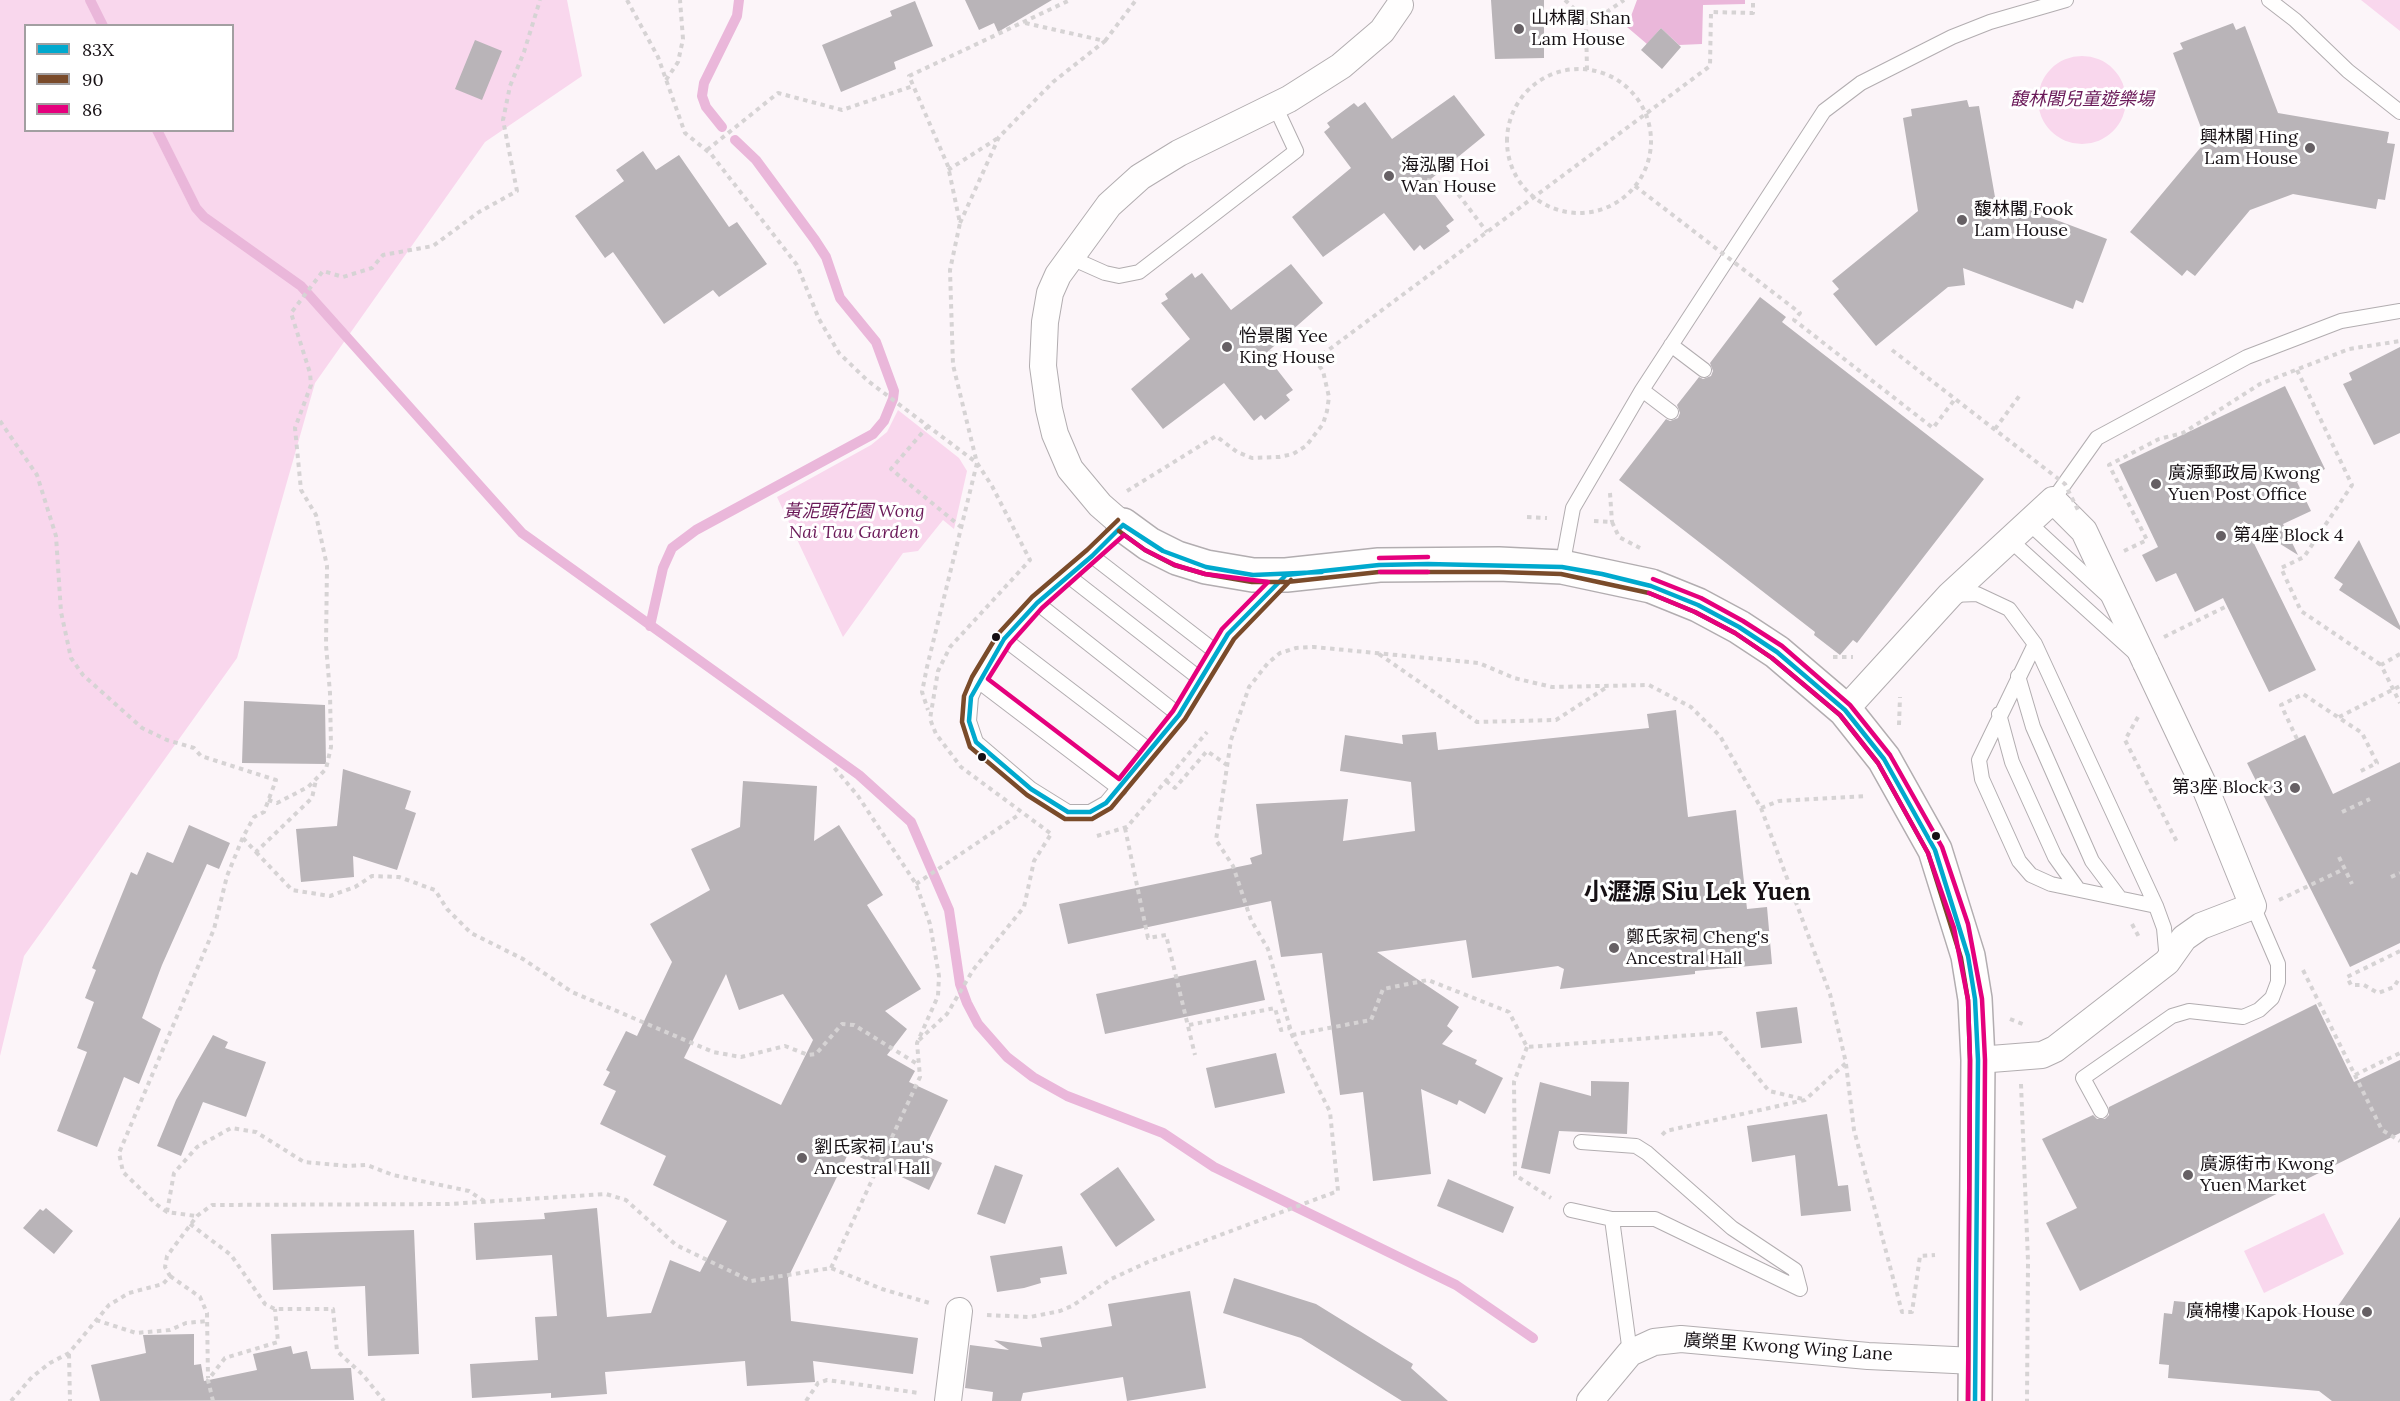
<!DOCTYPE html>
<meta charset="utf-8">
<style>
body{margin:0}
#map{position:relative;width:2400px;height:1401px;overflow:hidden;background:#fcf5f9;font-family:Lora,serif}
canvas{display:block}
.legend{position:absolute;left:24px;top:24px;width:210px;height:108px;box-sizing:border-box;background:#fff;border:2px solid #a29fa1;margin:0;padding:8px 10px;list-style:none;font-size:18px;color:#161014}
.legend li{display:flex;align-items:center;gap:12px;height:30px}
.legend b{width:30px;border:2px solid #a29fa1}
</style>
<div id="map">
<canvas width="2400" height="1401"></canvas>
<ul class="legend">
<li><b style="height:8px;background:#00a9ce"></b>83X</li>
<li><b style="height:8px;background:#7a4b2a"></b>90</li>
<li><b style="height:8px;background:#e5007d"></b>86</li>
</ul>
</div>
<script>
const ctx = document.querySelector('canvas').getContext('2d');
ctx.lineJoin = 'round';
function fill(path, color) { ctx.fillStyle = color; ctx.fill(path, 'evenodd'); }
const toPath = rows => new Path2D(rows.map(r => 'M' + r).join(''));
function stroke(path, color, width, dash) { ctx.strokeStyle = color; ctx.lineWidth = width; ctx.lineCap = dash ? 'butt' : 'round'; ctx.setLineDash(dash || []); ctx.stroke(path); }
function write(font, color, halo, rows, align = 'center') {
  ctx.font = font + ' Lora,"Noto Sans TC",serif'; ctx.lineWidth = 6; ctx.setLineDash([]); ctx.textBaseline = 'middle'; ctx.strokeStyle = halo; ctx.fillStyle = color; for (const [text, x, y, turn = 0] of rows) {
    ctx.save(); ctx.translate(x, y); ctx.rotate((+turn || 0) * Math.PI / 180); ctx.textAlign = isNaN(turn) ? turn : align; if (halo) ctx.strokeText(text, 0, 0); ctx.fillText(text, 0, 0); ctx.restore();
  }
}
fill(toPath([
 [0,0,567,0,582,76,485,142,315,383,237,658,24,956,0,1056],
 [26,26,232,26,232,130,26,130],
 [2361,0,2400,0,2400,31],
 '2038 100a44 44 0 1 1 88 0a44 44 0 1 1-88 0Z',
 [898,410,959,458,967,471,954,529,943,520,918,551,903,553,843,637,777,497,871,445,887,432],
 [2324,1213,2344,1254,2264,1293,2244,1251]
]), '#f9d7ed');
fill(toPath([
 [1637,0,1745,0,1745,4,1703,5,1702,44,1679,45,1661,28,1647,44,1627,27]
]), '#eab7da');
stroke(toPath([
 [90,0,103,26],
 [722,127,706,107,702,96,704,83,737,16,739,0],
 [157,130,196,208,204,217,301,286,522,533,859,775,911,822,949,910,960,984,967,1003,978,1024,1007,1057,1033,1077,1067,1096,1163,1133,1214,1167,1456,1285,1533,1338],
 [650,626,663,568,672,548,696,530,873,434,884,421,893,399,894,391,876,342,840,298,826,257,815,240,756,160,735,140]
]), '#eab7da', 10);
fill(toPath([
 [965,0,1052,0,998,32,994,23,979,30],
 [1491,0,1544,0,1544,58,1495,59],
 [915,1,933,46,894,62,896,69,841,92,822,45,892,16,890,11],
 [2233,23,2236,30,2245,26,2278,113,2389,132,2387,143,2395,144,2385,200,2378,199,2376,209,2293,194,2250,210,2195,276,2187,270,2182,276,2130,232,2206,141,2173,53,2183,49,2180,43],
 [1661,28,1681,47,1662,69,1641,50],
 [475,40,502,51,482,100,455,89],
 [1454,95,1485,135,1426,183,1454,220,1446,226,1450,231,1424,250,1420,245,1414,251,1384,213,1323,257,1292,217,1351,168,1324,132,1330,127,1327,123,1354,103,1358,107,1365,102,1392,139],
 [1967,100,1969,107,1979,106,1995,197,2107,239,2083,303,2076,300,2073,309,1963,268,1965,285,1948,287,1876,346,1833,294,1839,289,1832,281,1918,211,1903,118,1912,116,1911,109],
 [643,151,656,170,679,155,729,227,737,222,767,264,719,297,713,290,664,324,613,252,605,258,575,216,624,181,616,170],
 [1291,264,1323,303,1265,354,1293,390,1286,395,1290,400,1265,420,1261,415,1254,421,1224,383,1163,429,1131,389,1190,339,1161,303,1168,299,1165,294,1192,273,1195,278,1202,273,1231,310],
 [1760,297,1786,317,1782,322,1984,479,1857,643,1853,640,1840,655,1814,635,1815,632,1619,480,1666,419,1670,421,1678,418,1680,413,1677,405,1699,377,1703,379,1711,376,1713,371,1710,363],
 [2400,347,2400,433,2374,445,2343,384,2352,380,2349,373],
 [2285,386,2325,469,2297,482,2311,511,2283,524,2298,555,2243,521,2316,670,2269,692,2223,598,2195,612,2176,573,2156,582,2142,555,2158,547,2119,465],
 [2359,540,2400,626,2400,630,2339,590,2343,584,2334,578],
 [244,701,325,705,326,764,242,763],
 [1676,710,1688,817,1736,810,1747,909,1767,907,1772,964,1695,971,1695,974,1560,989,1564,969,1558,966,1472,978,1466,940,1377,952,1459,1007,1447,1026,1453,1031,1442,1044,1477,1060,1475,1064,1503,1078,1485,1114,1459,1100,1457,1105,1421,1089,1431,1174,1373,1181,1363,1092,1340,1095,1322,953,1281,957,1271,901,1068,944,1059,904,1252,864,1250,858,1262,854,1256,804,1348,799,1343,841,1415,831,1411,782,1340,771,1345,735,1403,744,1402,735,1436,732,1438,750,1649,728,1647,714],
 [2305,735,2333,794,2400,762,2400,943,2350,967,2247,763],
 [343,769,411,791,405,809,416,813,397,870,353,856,354,877,301,882,296,829,337,826],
 [743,781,817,786,814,841,839,825,883,895,867,905,921,989,885,1011,907,1029,887,1055,915,1071,909,1082,948,1100,922,1154,942,1163,929,1190,849,1152,788,1278,791,1321,918,1338,913,1374,813,1361,815,1382,747,1386,745,1361,605,1372,607,1394,551,1398,551,1393,472,1398,470,1364,538,1360,535,1317,557,1316,552,1255,476,1260,474,1223,545,1219,544,1213,597,1208,607,1317,651,1313,670,1260,700,1272,727,1221,653,1185,666,1156,600,1124,616,1091,603,1085,610,1072,606,1070,626,1031,637,1036,672,962,650,924,710,890,691,849,740,827],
 [726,974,739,1010,783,994,813,1040,781,1105,684,1058],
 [189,825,230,843,219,869,207,864,162,965,142,1018,161,1029,139,1084,124,1077,97,1147,57,1131,87,1052,77,1048,94,1002,85,998,96,970,92,968,131,872,137,875,147,852,173,863],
 [1256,960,1265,1000,1105,1034,1096,994],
 [2316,1004,2354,1082,2400,1060,2400,1133,2080,1291,2046,1223,2077,1208,2042,1139,2093,1115,2097,1119,2105,1119,2109,1115,2109,1107],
 [1797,1007,1802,1043,1761,1048,1756,1012],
 [213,1035,228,1042,225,1048,266,1062,246,1117,203,1102,181,1156,157,1146,176,1100],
 [1276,1053,1285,1093,1215,1108,1206,1068],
 [1591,1081,1629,1082,1627,1134,1559,1131,1550,1174,1521,1168,1540,1082,1591,1096],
 [1827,1114,1838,1186,1848,1185,1851,1211,1801,1216,1795,1155,1752,1162,1747,1126],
 [995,1165,1023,1175,1005,1224,977,1214],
 [1118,1167,1155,1220,1116,1247,1080,1194],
 [1448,1179,1514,1207,1503,1233,1437,1206],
 [46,1208,73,1231,54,1254,23,1228,40,1209,43,1211],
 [2400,1217,2400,1401,2332,1401,2319,1391,2168,1378,2169,1365,2159,1364,2164,1313,2172,1314,2174,1301,2331,1316],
 [414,1230,419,1354,368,1356,365,1286,273,1290,271,1234],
 [1062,1246,1067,1274,1040,1278,1041,1283,1024,1288,997,1292,990,1256],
 [1234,1278,1316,1304,1413,1364,1411,1368,1448,1401,1402,1401,1301,1338,1223,1313],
 [1190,1291,1206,1388,1127,1401,1123,1377,1023,1393,1021,1401,992,1401,993,1392,965,1388,970,1345,1009,1350,994,1340,1042,1347,1040,1338,1112,1326,1108,1304],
 [194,1334,194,1365,201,1364,204,1381,257,1370,253,1354,291,1346,293,1354,307,1351,311,1369,351,1368,354,1400,100,1401,91,1365,146,1353,143,1335]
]), '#b9b4b8');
const service = toPath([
 [2269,0,2295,20,2348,71,2400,112],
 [1069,257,1105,273,1119,276,1139,272,1296,151,1275,106],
 [1671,345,1704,370],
 [1642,390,1671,412],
 [2053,500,2097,438,2247,357,2341,321,2400,311],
 [2029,523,2107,595],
 [1123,525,1092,556,1037,603,1004,639,978,681,971,697,969,721,976,742,1031,789,1068,812,1090,812,1106,803,1179,715,1228,634,1282,580],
 [2010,540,2135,653],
 [1092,556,1216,652],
 [1562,567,1573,508,1642,390,1824,111,1861,83,1952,37,1990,22,2066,0],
 [1067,575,1199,678],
 [1952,595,1977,594,2009,609,2035,644,2156,906,2164,928,2167,961],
 [1037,603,1179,715],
 [1004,639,1149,750],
 [2035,644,1979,760,1982,779,2019,861,2031,875,2051,884,2156,906],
 [2018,676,2033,727,2092,861,2119,897],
 [978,681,1120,789],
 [1999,714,2012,762,2055,857,2078,889],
 [2101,1111,2083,1078,2172,1016,2189,1011,2243,1017,2259,1010,2272,998,2278,982,2278,964,2253,906],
 [1581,1142,1636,1146,1647,1153,1732,1228,1795,1270,1800,1289,1655,1219,1612,1219,1630,1353],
 [1571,1210,1612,1219]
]);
const minor = toPath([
 [1123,525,1100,505,1070,469,1055,434,1049,409,1043,366,1045,322,1050,293,1058,275,1109,205,1140,177,1179,153,1289,99,1341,66,1382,31,1400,5],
 [1845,710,1950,595,2053,500,2084,531,2146,663],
 [1978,1060,2042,1055,2055,1049,2167,962,2184,938,2201,926,2253,906,2206,790],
 [948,1401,959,1311],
 [1590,1401,1630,1353,1654,1342,1681,1339,1868,1356,1975,1361]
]);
const tertiary = toPath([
 [1123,525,1149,544,1177,558,1206,567,1253,575,1286,575,1379,565,1499,564,1562,567,1651,586,1698,605,1739,627,1777,652,1845,710,1884,759,1935,850,1968,956,1975,999,1978,1060,1975,1401]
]);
stroke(service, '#b2adb0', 16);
stroke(minor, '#b2adb0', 28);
stroke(tertiary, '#b2adb0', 36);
stroke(toPath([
 [627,0,658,57,685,133,711,154,797,265,819,319,839,353,868,381,977,463,927,667,922,692,928,710],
 [1565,0,1586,20],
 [1105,41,1136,0],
 '1507 141a72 72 0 1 1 144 0a72 72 0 1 1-144 0Z',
 [1587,70,1586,20,1601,16,1624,0],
 [666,80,678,62,683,39,680,0],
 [707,150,778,93,842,110,913,86],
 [948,170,998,138],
 [1427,180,1452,186,1487,232],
 [960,223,999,137,1053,82,1105,41,1025,23],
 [1315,360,1710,66,1711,12,1753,13,1753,0],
 [2297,370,2352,485,2304,557,2281,568,2301,611,2381,665],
 [0,421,37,475,56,536,61,612,71,658,83,675,142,728,167,740,194,748,201,756,276,780,264,812,254,817,243,837,227,876,214,929,119,1153,123,1172,156,1204,167,1212,196,1216],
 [928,426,891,469,961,527],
 [1995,429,2020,395],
 [1127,491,1216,436,1237,452,1252,458,1279,457,1293,454,1306,446,1323,424,1327,411,1329,397,1323,371,1315,360,1267,352],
 [1610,493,1612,522],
 [1527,517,1547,518],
 [1594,521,1612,522,1619,537,1640,548],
 [2124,551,2147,540,2109,465,2159,439,2183,433,2260,384,2349,349,2400,341],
 [2164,637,2227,606],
 [1379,654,1477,722,1556,720,1607,687],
 [2400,654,2381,665,2400,703],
 [1833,657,1853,657],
 [2138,717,2125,740,2177,842],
 [2339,717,2400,686],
 [1899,725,1900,697],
 [2297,739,2281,705,2303,694,2362,733,2377,763,2357,773],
 [1166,781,1175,788,1207,751,1227,765],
 [268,800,277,803,308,787,326,769,331,747,330,693,326,645,327,566,316,515,301,490,295,428,311,385,310,373,291,313,323,271,343,277,372,268,383,255,433,246,479,212,517,191,503,120,510,86,524,52,540,0],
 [1761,808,1779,801,1866,796],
 [2342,812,2370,799],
 [1125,828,1148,938,1166,935,1195,1055],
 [1050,833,961,767,936,734,930,719,938,671,950,647,1030,560,992,486,977,463,953,365,950,270,960,223,948,166,909,76,1070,0],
 [1097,836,1127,827,1207,732],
 [243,838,256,852,312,798,316,780],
 [256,852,292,890,330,896,355,887,372,876,399,877,435,890,447,909,471,933,523,959,572,992,713,1052,741,1057,785,1046,808,1055,816,1054,842,1024,854,1025,919,1065],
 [2339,857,2352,884],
 [2391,877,2400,873],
 [916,884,1020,814],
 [2279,900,2344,869],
 [2132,924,2140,939],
 [2400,951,2347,977,2351,985,2364,985,2378,993,2394,987,2400,977],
 [2303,970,2382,1130,2400,1141],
 [2010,1019,2025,1025],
 [1189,1025,1275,1008,1281,1030,1290,1028],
 [1292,1035,1371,1020,1383,989,1428,980,1509,1012,1527,1047,1721,1033,1769,1091,1803,1099],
 [919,1040,947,1014,973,970,1024,907,1034,861,1051,834],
 [1527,1047,1514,1082,1515,1175,1551,1198],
 [1846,1064,1854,1130,1902,1312,1912,1312,1920,1256,1935,1255],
 [2355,1075,2400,1053],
 [2021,1084,2028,1261,2027,1401],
 [167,1212,174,1173,197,1147,231,1128,256,1132,304,1162,348,1166,367,1165,393,1175,469,1191,484,1201],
 [190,1224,231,1255,265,1304,275,1309,333,1309,337,1351,363,1375,384,1401],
 [831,1268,920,1077,917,1043,938,996,939,976,930,924,916,884,858,796,832,765],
 [170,1276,200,1297,207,1313,208,1378],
 [987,1315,1030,1317,1060,1311,1072,1306,1111,1279,1148,1262,1338,1191,1330,1112,1292,1035,1268,949,1251,920,1233,866,1216,840,1231,740,1249,687,1268,663,1280,653,1296,648,1314,647,1479,663,1514,678,1552,687,1649,685,1691,707,1720,736,1761,808,1830,994,1846,1063,1805,1100,1666,1131,1661,1136],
 [96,1320,136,1333,170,1330,186,1323,207,1321],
 [69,1354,70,1401],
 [11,1401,32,1377,50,1363,69,1353,109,1305,129,1293,163,1284,170,1276,165,1267,167,1256,197,1216,212,1205,449,1204,606,1194,626,1200,676,1245,751,1281,831,1268,882,1289,933,1304],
 [213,1401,208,1380,225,1358,278,1342,275,1309],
 [806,1401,818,1383,827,1380,919,1393]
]), '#d6d3d4', 4, [4.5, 4.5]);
stroke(service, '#fffefe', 14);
stroke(minor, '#fffefe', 26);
stroke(tertiary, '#fffefe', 33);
const minorBridge = toPath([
 [2146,663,2206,790]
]);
stroke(minorBridge, '#b2adb0', 28, []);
stroke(toPath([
 [1635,186,1800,313,1794,320,1933,428,1955,399],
 [1892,350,2065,484,2079,512]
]), '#d6d3d4', 4, [4.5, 4.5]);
stroke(minorBridge, '#fffefe', 26);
stroke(toPath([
 [1123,525,1092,556,1037,603,1004,639,971,697,969,721,976,742,1031,789,1068,812,1090,812,1106,803,1179,715,1228,634,1286,575,1379,565,1428,564,1562,567,1602,574,1651,586,1698,605,1739,627,1777,652,1845,710,1884,759,1935,850,1968,956,1975,999,1978,1060,1975,1401],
 [1123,525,1163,551,1206,567,1253,575,1322,572]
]), '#00a9ce', 4.5);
stroke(toPath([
 [1118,520,1087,550,1032,597,998,634,972,677,964,696,962,722,970,747,1027,795,1065,819,1092,819,1111,808,1185,719,1234,639,1291,580],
 [1119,531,1145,550,1174,565,1205,574,1252,582,1287,582,1379,572,1499,572,1561,574,1649,593,1695,612,1735,633,1772,658,1840,715,1878,763,1928,853,1961,958,1968,1000,1970,1060,1968,1401]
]), '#7a4b2a', 4.5);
stroke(toPath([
 [1124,535,1145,550,1175,565,1205,574,1268,582,1222,629,1173,711,1119,779,988,679,1010,644,1042,608,1124,535],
 [1379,558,1428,557],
 [1380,572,1428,572],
 [1653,579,1701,598,1743,621,1782,646,1850,705],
 [1649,593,1695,612,1735,633,1772,658,1840,715,1878,763,1928,853,1954,928,1968,1000,1970,1060,1968,1401],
 [1850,705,1890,755],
 [1890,755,1942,847],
 [1942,847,1968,924,1982,999,1985,1060,1983,1401]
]), '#e5007d', 4.5);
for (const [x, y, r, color] of [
 [1519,29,6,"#666064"],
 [2310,148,6,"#666064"],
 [1389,176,6,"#666064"],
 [1962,220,6,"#666064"],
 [1227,347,6,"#666064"],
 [2156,484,6,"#666064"],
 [2221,536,6,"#666064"],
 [996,637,5,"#161014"],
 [982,757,5,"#161014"],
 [2295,788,6,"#666064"],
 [1936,836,5,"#161014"],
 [1614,948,6,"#666064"],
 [802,1158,6,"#666064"],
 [2188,1175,6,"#666064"],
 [2367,1312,6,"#666064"]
]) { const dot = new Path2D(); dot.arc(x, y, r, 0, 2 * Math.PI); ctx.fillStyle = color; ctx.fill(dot); stroke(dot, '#fff', 2); }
write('18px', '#161014', '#fff', [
 ["山林閣 Shan",1531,19],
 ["Lam House",1531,40],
 ["興林閣 Hing",2298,138,"right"],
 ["Lam House",2298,159,"right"],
 ["海泓閣 Hoi",1401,166],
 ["Wan House",1401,187],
 ["馥林閣 Fook",1974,210],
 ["Lam House",1974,231],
 ["怡景閣 Yee",1239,337],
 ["King House",1239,358],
 ["廣源郵政局 Kwong",2168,474],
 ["Yuen Post Office",2168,495],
 ["第4座 Block 4",2233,536],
 ["第3座 Block 3",2283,788,"right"],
 ["鄭氏家祠 Cheng's",1626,938],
 ["Ancestral Hall",1626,959],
 ["劉氏家祠 Lau's",814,1148],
 ["Ancestral Hall",814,1169],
 ["廣源街市 Kwong",2200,1165],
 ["Yuen Market",2200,1186],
 ["廣棉樓 Kapok House",2355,1312,"right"]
], 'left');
write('italic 18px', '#6a1958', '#fff', [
 ["馥林閣兒童遊樂場",2082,100],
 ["黃泥頭花園 Wong",854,512],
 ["Nai Tau Garden",854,533]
]);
write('18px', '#161014', '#fff', [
 ["廣榮里 Kwong Wing Lane",1788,1348,4]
]);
write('bold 24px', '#161014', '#fff', [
 ["小瀝源 Siu Lek Yuen",1697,893]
]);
</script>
